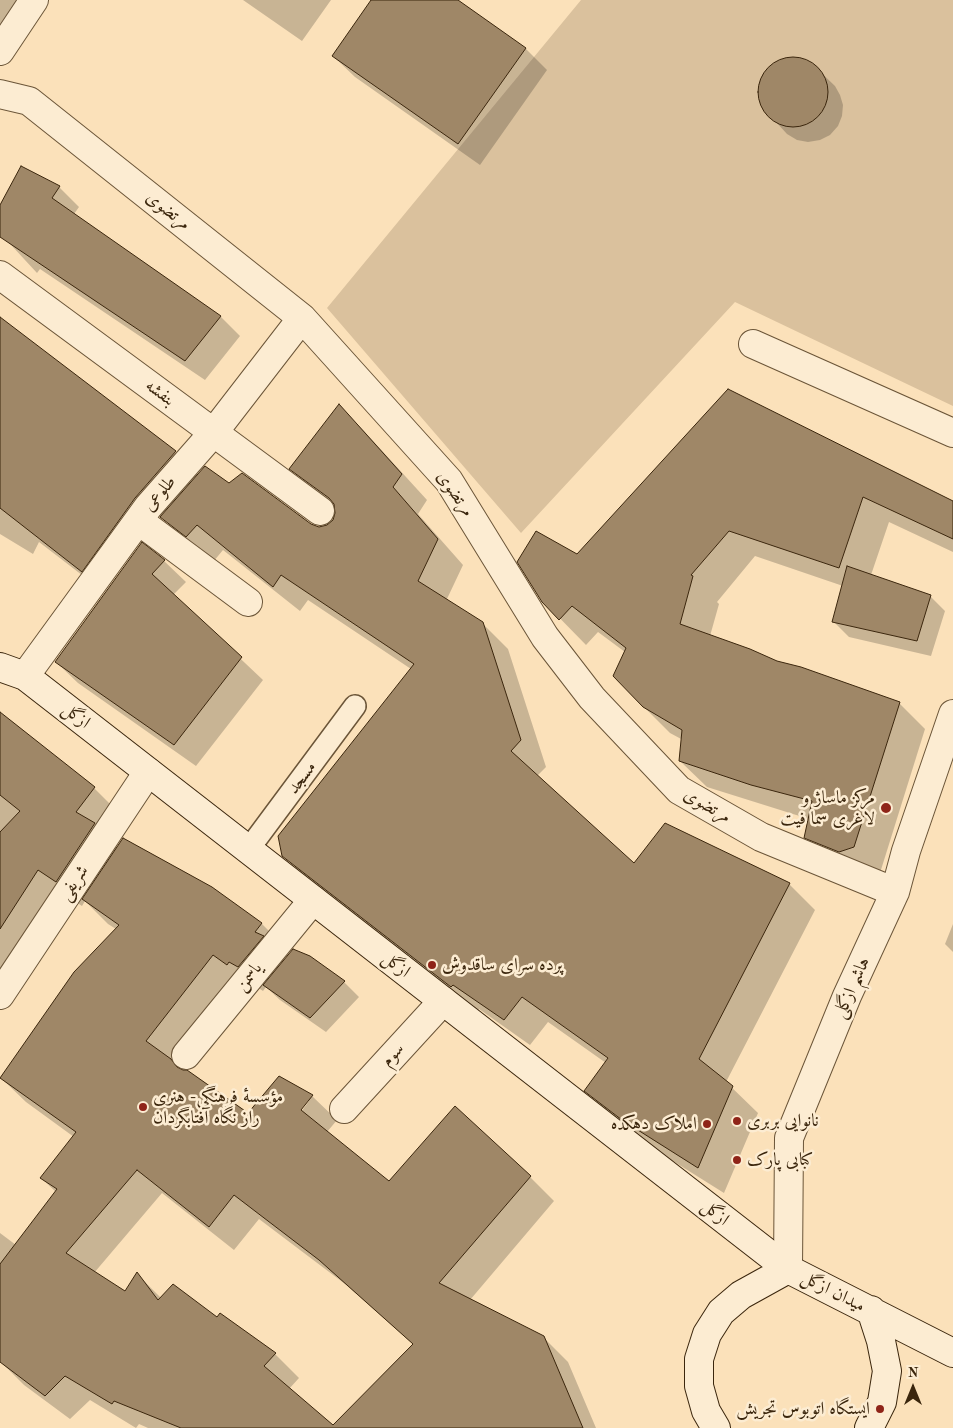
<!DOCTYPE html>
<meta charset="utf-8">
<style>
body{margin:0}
#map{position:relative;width:953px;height:1428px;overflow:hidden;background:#fbe1ba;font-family:"Old Standard TT",serif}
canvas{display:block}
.north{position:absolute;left:888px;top:1363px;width:50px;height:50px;-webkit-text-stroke:4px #fcecd2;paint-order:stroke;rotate:0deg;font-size:14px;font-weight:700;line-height:20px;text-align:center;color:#3b260d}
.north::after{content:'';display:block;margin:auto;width:18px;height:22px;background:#3b260d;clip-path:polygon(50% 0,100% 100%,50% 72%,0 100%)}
</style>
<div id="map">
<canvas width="953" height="1428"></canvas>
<div class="north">N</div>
</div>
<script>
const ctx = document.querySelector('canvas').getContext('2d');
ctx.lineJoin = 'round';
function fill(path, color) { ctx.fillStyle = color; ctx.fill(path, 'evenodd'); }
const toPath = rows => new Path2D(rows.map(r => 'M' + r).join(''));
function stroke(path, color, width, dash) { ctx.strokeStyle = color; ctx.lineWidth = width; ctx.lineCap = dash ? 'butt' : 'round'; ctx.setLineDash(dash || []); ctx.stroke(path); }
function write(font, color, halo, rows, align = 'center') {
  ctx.font = font + ' "Old Standard TT",Amiri,serif'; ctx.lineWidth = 5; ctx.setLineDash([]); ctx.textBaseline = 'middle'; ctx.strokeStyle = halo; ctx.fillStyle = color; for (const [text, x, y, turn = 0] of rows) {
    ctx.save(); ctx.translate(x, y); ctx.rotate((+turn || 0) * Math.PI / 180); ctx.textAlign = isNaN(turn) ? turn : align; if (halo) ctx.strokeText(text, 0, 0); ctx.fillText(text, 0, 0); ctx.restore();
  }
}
fill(toPath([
 [581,0,953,0,953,406,735,302,521,533,327,308]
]), '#dac19d');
fill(toPath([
 [0,0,20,0,0,27],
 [243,0,331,0,302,41],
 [373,0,456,0,525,48,547,70,480,165,355,77,333,56],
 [791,58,801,59,811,63,835,86,840,95,843,105,842,116,838,126,830,135,820,140,808,142,797,140,787,134,764,109,759,99,759,87,762,77,769,67,779,61],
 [59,187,79,207,74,214,221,317,240,336,205,380,40,269,37,273,0,233,0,208],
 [0,319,175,452,198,475,229,485,318,528,326,527,333,521,336,509,316,494,291,469,339,406,364,431,427,500,418,514,463,565,446,601,482,623,508,649,546,767,537,776,634,865,789,884,815,910,726,1082,758,1113,724,1193,649,1146,612,1116,586,1091,606,1063,548,1022,530,1045,479,1009,477,1012,309,881,283,855,411,669,308,600,300,611,223,550,213,562,187,543,160,515,104,592,39,542,33,554,0,534],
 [728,390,953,502,953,552,889,522,871,575,930,596,945,611,931,656,849,637,834,622,843,586,755,556,717,602,719,604,710,636,776,662,899,703,925,729,880,873,831,864,805,837,809,819,707,787,680,761,683,740,670,733,644,707,625,652,598,632,586,645,543,601,577,555],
 [164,561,186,582,173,595,263,680,196,766,78,683,56,662],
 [0,714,94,788,119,813,104,833,118,848,211,888,262,924,286,948,281,954,286,960,309,957,344,982,359,997,326,1032,280,1000,266,987,263,991,254,985,238,979,173,1062,182,1071,248,1115,312,1096,337,1120,327,1132,389,1182,530,1177,554,1201,470,1300,543,1337,568,1362,596,1428,148,1428,139,1424,136,1428,90,1400,70,1419,24,1385,0,1361,0,1233,16,1245,56,1192,41,1178,74,1137,26,1102,1,1078,116,929,108,924,85,901,82,906,64,894,0,993],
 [306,1101,309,1101,298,1116,296,1114],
 [162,1193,234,1250,259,1219,345,1284,414,1345,333,1427,289,1389,299,1378,275,1354,217,1318,161,1298,137,1274,125,1293,94,1273],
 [953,924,953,952,945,944]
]), '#0003');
const building = toPath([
 [371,0,458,0,526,48,458,144,332,56,371,0],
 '758 92a35 35 0 1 1 70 0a35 35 0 1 1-70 0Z',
 [21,166,60,186,52,198,221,316,185,361,0,237,0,205,21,166],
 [0,317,176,451,135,498,82,572,0,508,0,317],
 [728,389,953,501,953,539,863,497,839,568,729,531,691,575,693,576,680,624,750,649,777,661,801,667,900,702,854,847,839,852,804,838,812,801,751,785,679,761,682,730,643,707,613,676,626,648,572,606,559,620,542,602,517,562,536,531,577,554,728,389],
 [339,404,402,474,393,487,438,539,418,581,483,622,521,740,511,751,634,863,665,823,790,883,699,1059,733,1086,698,1168,622,1120,584,1091,608,1058,522,997,504,1020,453,985,451,987,282,856,278,836,414,664,281,575,273,587,197,525,186,537,160,517,205,466,229,483,242,473,311,524,319,527,327,525,333,520,335,513,334,504,329,498,289,469,339,404],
 [142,542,165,560,152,574,242,657,174,745,55,662,142,542],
 [847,566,931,595,917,641,832,622,847,566],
 [0,712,95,787,76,812,95,823,56,882,38,870,0,929,0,832,20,811,0,795,0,712],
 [123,838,212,887,262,923,255,932,264,936,238,967,229,962,227,965,213,955,146,1041,171,1059,177,1067,183,1070,187,1070,248,1113,279,1076,313,1095,301,1110,389,1181,455,1106,531,1176,439,1283,544,1336,583,1428,181,1428,114,1401,112,1404,65,1376,45,1396,0,1362,0,1264,57,1189,40,1178,76,1132,0,1078,74,972,119,925,82,899,123,838],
 [137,1170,209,1227,234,1195,319,1260,413,1344,333,1425,264,1366,276,1353,220,1313,217,1317,173,1284,158,1300,137,1272,125,1291,66,1253,137,1170],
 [293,949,310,956,345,981,310,1018,263,985,293,949]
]);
fill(building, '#9f8767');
stroke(building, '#3b260d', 1);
const service = toPath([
 [248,850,355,706]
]);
const minor = toPath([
 [0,51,34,0],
 [0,94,29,101,302,318,449,481,545,637,592,698,679,790,761,837,895,892],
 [0,275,320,511],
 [753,344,953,433],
 [139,521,248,602],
 [25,676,148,507,214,432,302,318],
 [0,995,148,772],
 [186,1055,313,900],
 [344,1109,443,1001],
 [788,1269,789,1138,847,996,895,892,906,851,953,714]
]);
const secondary = toPath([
 [0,667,25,676,788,1269,953,1353],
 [716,1428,706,1411,699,1386,699,1359,707,1334,721,1312,741,1295,788,1269],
 [869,1428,882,1402,887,1371,881,1341,871,1310]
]);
stroke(service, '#6b5538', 24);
stroke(minor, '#6b5538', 30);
stroke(secondary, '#3b260d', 30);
stroke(service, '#fcecd2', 21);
stroke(minor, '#fcecd2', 28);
stroke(secondary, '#fcecd2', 28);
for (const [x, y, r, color] of [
 [886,808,6,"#8f2418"],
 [432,965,5,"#8f2418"],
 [143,1107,5,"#8f2418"],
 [737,1121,5,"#8f2418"],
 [707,1124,5,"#8f2418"],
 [737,1160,5,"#8f2418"],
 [880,1409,5,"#8f2418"]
]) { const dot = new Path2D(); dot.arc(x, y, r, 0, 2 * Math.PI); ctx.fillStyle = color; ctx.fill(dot); stroke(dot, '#fcecd2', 2); }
write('18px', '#3b260d', '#fcecd2', [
 ["مرتضوی",168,211,38],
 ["بنفشه",160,393,36],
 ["طلوعی",160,494,-50],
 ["مرتضوی",455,494,55],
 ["ازگل",76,716,38],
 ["مسجد",302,778,-53],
 ["مرتضوی",707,806,30],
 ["شریفی",74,883,-56],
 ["ازگل",396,965,38],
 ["یاسمن",249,977,-51],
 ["هاشم ازگلی",852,988,-66],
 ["سوم",393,1055,-47],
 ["ازگل",715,1213,39],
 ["میدان ازگل",833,1292,27]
]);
write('18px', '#3b260d', '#fcecd2', [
 ["مرکز ماساژ و",875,798,"right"],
 ["لاغری سما فیت",875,819,"right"],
 ["پرده سرای ساقدوش",442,965],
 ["مؤسسۀ فرهنگی- هنری",153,1097],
 ["راز نگاه آفتابگردان",153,1118],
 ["نانوایی بربری",747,1121],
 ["املاک دهکده",697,1124,"right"],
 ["کبابی پارک",747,1160],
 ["ایستگاه اتوبوس تجریش",870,1409,"right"]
], 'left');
</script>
